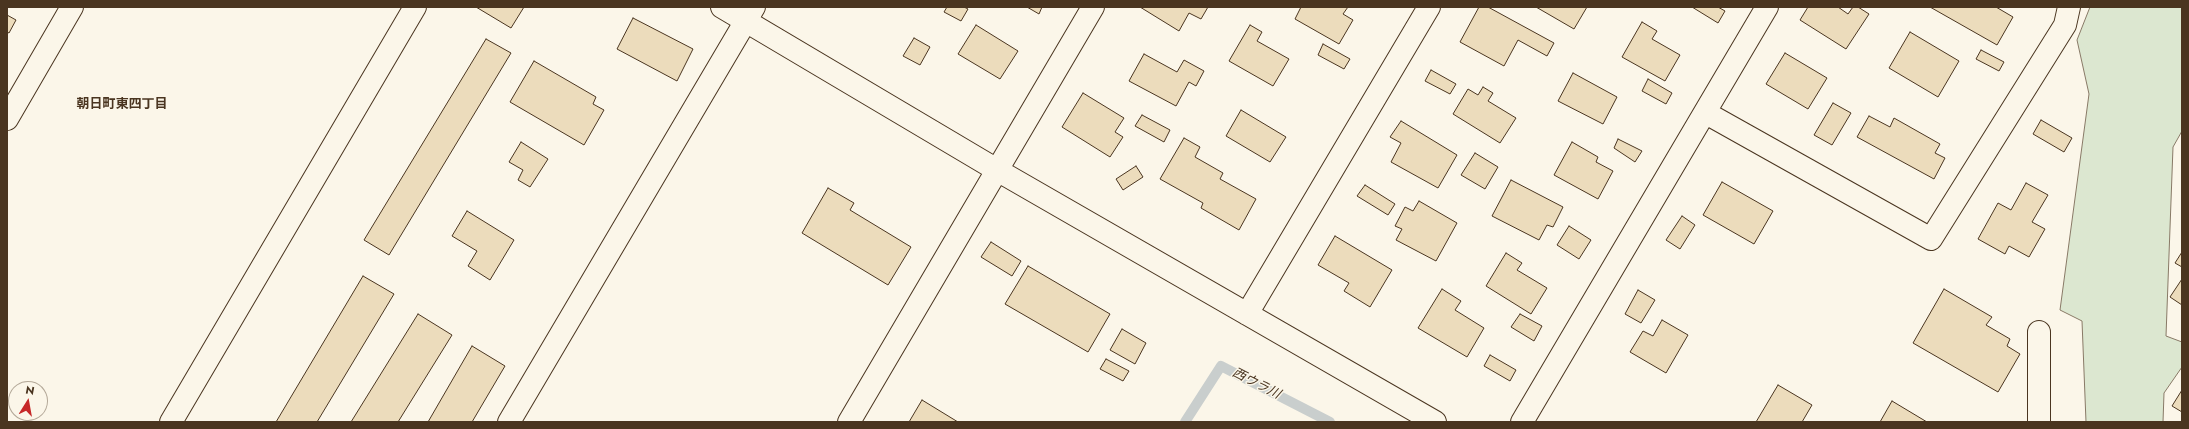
<!DOCTYPE html>
<meta charset="utf-8">
<style>
body{margin:0}
#map{position:relative;width:2189px;height:429px;overflow:hidden;background:#fbf6e9;font-family:Jost,sans-serif}
canvas{display:block}
.frame{position:absolute;inset:0;border:8px solid #4a3520;pointer-events:none}
.north{position:absolute;left:8px;top:381px;width:40px;height:40px;box-sizing:border-box;background:#fbf6e9;border:1px solid #b4a999;border-radius:50%;rotate:11deg;font-size:11px;font-weight:700;line-height:16px;text-align:center;color:#4a3520}
.north::after{content:'';display:block;margin:auto;width:14px;height:18px;background:#c62828;clip-path:polygon(50% 0,100% 100%,50% 72%,0 100%)}
</style>
<div id="map">
<canvas width="2189" height="429"></canvas>
<div class="frame"></div>
<div class="north">N</div>
</div>
<script>
const ctx = document.querySelector('canvas').getContext('2d');
ctx.lineJoin = 'round';
function fill(path, color) { ctx.fillStyle = color; ctx.fill(path, 'evenodd'); }
const toPath = rows => new Path2D(rows.map(r => 'M' + r).join(''));
function stroke(path, color, width, dash) { ctx.strokeStyle = color; ctx.lineWidth = width; ctx.lineCap = dash ? 'butt' : 'round'; ctx.setLineDash(dash || []); ctx.stroke(path); }
function write(font, color, halo, rows, align = 'center') {
  ctx.font = font + ' Jost,"Noto Sans JP",sans-serif'; ctx.lineWidth = 3; ctx.setLineDash([]); ctx.textBaseline = 'middle'; ctx.strokeStyle = halo; ctx.fillStyle = color; for (const [text, x, y, turn = 0] of rows) {
    ctx.save(); ctx.translate(x, y); ctx.rotate((+turn || 0) * Math.PI / 180); ctx.textAlign = isNaN(turn) ? turn : align; if (halo) ctx.strokeText(text, 0, 0); ctx.fillText(text, 0, 0); ctx.restore();
  }
}
const green = toPath([
 [2090,7,2182,7,2182,131,2173,147,2166,336,2182,342,2182,367,2164,393,2163,422,2086,422,2082,321,2060,310,2089,94,2077,40,2090,7]
]);
fill(green, '#dce7d0');
stroke(green, '#887966', 1);
stroke(toPath([
 [1185,422,1221,366,1330,422]
]), '#c9cecd', 10);
const building = toPath([
 [476,7,524,7,511,28,476,7],
 [947,7,964,7,968,9,961,21,944,12,947,7],
 [1027,7,1042,7,1039,14,1027,7],
 [1140,7,1208,7,1201,19,1189,13,1179,31,1140,7],
 [1301,7,1348,7,1343,14,1353,20,1339,44,1295,19,1301,7],
 [1479,7,1488,7,1554,43,1547,56,1518,40,1504,66,1460,42,1479,7],
 [1536,7,1587,7,1574,29,1536,7],
 [1692,7,1718,7,1725,11,1718,23,1692,7],
 [1808,7,1838,7,1848,14,1853,7,1858,7,1869,14,1846,49,1800,20,1808,7],
 [1930,7,1996,7,2013,17,1997,45,1930,7],
 [7,15,16,20,9,33,7,32,7,15],
 [633,18,693,49,677,81,617,49,633,18],
 [1642,22,1657,31,1652,39,1680,55,1665,81,1622,57,1642,22],
 [976,25,1018,51,1000,79,958,54,976,25],
 [1250,25,1262,32,1257,41,1289,59,1273,86,1229,61,1250,25],
 [1910,32,1959,61,1938,97,1889,68,1910,32],
 [914,38,930,47,920,65,903,56,914,38],
 [486,39,511,53,389,255,364,240,486,39],
 [1323,44,1350,59,1344,69,1318,55,1323,44],
 [1981,50,2004,62,1999,71,1976,59,1981,50],
 [1785,53,1827,78,1808,109,1766,84,1785,53],
 [1144,54,1177,72,1184,60,1204,71,1196,86,1189,82,1176,106,1129,81,1144,54],
 [534,61,596,97,593,104,604,110,584,145,510,102,534,61],
 [1431,70,1456,84,1450,94,1425,81,1431,70],
 [1573,73,1617,97,1603,124,1558,101,1573,73],
 [1648,79,1672,93,1666,104,1642,91,1648,79],
 [1483,87,1493,93,1488,101,1516,118,1500,143,1453,114,1468,89,1478,95,1483,87],
 [1083,93,1124,118,1115,132,1123,137,1110,157,1062,127,1083,93],
 [1833,103,1851,113,1832,145,1814,135,1833,103],
 [1241,110,1286,137,1270,162,1226,136,1241,110],
 [1142,115,1170,130,1164,142,1135,126,1142,115],
 [1869,116,1890,127,1894,118,1940,144,1935,153,1945,158,1934,179,1857,137,1869,116],
 [2041,120,2072,138,2064,152,2033,134,2041,120],
 [1401,121,1457,155,1438,188,1391,162,1401,143,1390,137,1401,121],
 [1184,138,1200,147,1195,157,1223,173,1220,179,1256,199,1239,230,1201,208,1203,203,1160,179,1184,138],
 [1618,139,1642,151,1635,162,1614,148,1618,139],
 [521,142,548,159,530,187,518,180,523,170,509,162,521,142],
 [1572,142,1598,157,1596,162,1613,171,1598,199,1554,175,1572,142],
 [1475,153,1498,167,1485,189,1461,175,1475,153],
 [1136,166,1143,177,1123,190,1116,179,1136,166],
 [1511,180,1563,207,1553,227,1547,225,1539,240,1492,216,1511,180],
 [1722,182,1773,211,1754,244,1703,215,1722,182],
 [2026,183,2048,195,2032,222,2045,229,2029,257,2009,246,2005,254,1978,239,1998,203,2011,210,2026,183],
 [1365,185,1395,204,1388,215,1357,196,1365,185],
 [828,188,854,203,850,210,911,247,888,285,802,233,828,188],
 [1419,201,1457,223,1436,261,1396,240,1402,229,1395,226,1405,207,1413,211,1419,201],
 [467,211,514,240,490,280,468,266,477,251,452,236,467,211],
 [1682,216,1695,225,1680,249,1666,240,1682,216],
 [1569,226,1591,240,1579,259,1557,245,1569,226],
 [1335,236,1392,270,1370,307,1344,291,1349,283,1318,265,1335,236],
 [991,242,1021,261,1012,276,981,257,991,242],
 [2182,252,2182,267,2175,263,2182,252],
 [1506,253,1522,263,1517,270,1547,288,1531,314,1486,286,1506,253],
 [1028,266,1110,314,1088,352,1005,304,1028,266],
 [363,276,394,294,317,422,276,422,363,276],
 [2182,279,2182,305,2170,297,2182,279],
 [1442,289,1461,301,1455,310,1484,328,1467,357,1418,328,1442,289],
 [1944,289,1992,317,1986,325,2010,339,2007,346,2020,354,1998,392,1913,343,1944,289],
 [1638,290,1655,300,1641,323,1625,314,1638,290],
 [418,314,452,335,398,422,351,422,418,314],
 [1520,314,1542,326,1534,341,1511,327,1520,314],
 [1662,320,1688,335,1666,373,1630,352,1643,331,1653,336,1662,320],
 [1122,329,1146,343,1135,364,1110,350,1122,329],
 [472,346,505,366,472,422,428,422,472,346],
 [1490,355,1516,370,1510,381,1484,366,1490,355],
 [1106,359,1129,371,1123,381,1100,369,1106,359],
 [1778,385,1812,405,1802,422,1756,422,1778,385],
 [2182,390,2182,412,2172,406,2182,390],
 [922,400,958,422,909,422,922,400],
 [1892,401,1927,422,1880,422,1892,401]
]);
fill(building, '#ecdcbc');
stroke(building, '#4a3520', 1);
const minor = toPath([
 [722,7,997,170,1435,422],
 [1706,113,1931,239,2065,25,2069,7],
 [7,119,72,7],
 [1247,314,1429,7],
 [2039,332,2039,422],
 [171,422,415,7],
 [509,422,754,7],
 [849,422,1093,7],
 [1522,422,1767,7]
]);
stroke(minor, '#4a3520', 24);
stroke(minor, '#fbf6e9', 22);
write('bold 13px', '#4a3520', '#fbf6e9', [
 ["朝日町東四丁目",122,105]
]);
write('italic 13px', '#4a3520', '#fbf6e9', [
 ["西ウラ川",1256,384,27]
]);
</script>
